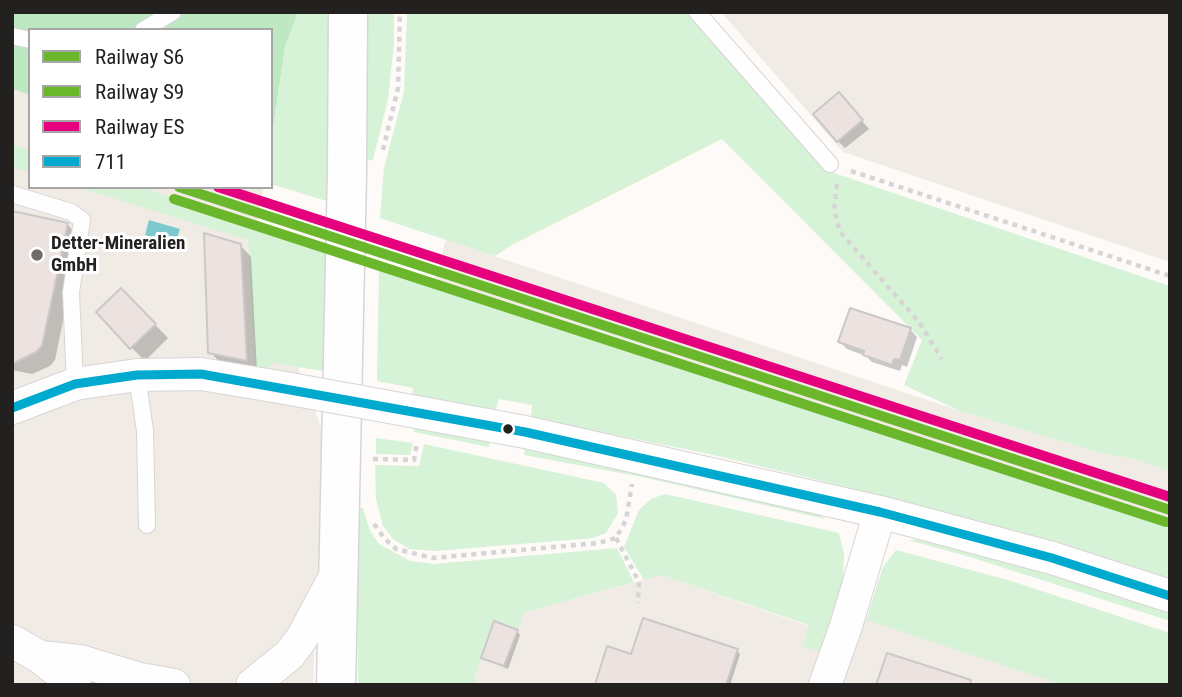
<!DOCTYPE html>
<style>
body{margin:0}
#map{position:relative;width:1182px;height:697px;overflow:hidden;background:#fdfaf8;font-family:"Roboto Condensed",sans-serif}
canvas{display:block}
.frame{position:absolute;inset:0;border:14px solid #222120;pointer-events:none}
.legend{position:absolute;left:28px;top:28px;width:245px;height:161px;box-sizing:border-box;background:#fff;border:2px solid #a7a6a6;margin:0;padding:9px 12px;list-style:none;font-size:21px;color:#222120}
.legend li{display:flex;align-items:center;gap:14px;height:35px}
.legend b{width:35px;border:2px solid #a7a6a6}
</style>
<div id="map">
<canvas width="1182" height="697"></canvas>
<div class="frame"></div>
<ul class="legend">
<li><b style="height:9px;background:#6bb72b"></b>Railway S6</li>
<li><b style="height:9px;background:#6bb72b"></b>Railway S9</li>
<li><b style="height:9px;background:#e5007d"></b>Railway ES</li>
<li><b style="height:9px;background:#00a9ce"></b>711</li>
</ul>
</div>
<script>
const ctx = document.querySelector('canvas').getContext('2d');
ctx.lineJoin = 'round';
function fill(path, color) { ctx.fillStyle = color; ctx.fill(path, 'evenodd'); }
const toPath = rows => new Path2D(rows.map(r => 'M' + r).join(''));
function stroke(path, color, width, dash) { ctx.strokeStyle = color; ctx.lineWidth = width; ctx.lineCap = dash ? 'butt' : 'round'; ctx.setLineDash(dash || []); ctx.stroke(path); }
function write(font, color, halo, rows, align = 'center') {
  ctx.font = font + ' "Roboto Condensed",sans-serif'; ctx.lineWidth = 6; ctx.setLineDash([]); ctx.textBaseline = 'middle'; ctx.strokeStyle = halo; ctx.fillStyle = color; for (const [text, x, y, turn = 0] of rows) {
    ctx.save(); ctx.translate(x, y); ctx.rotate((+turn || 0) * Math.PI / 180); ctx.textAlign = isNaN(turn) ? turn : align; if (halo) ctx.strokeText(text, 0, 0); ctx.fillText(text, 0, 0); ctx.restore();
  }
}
fill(toPath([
 [721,12,1170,12,1170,262,843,152],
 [12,89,30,95,30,150,12,144],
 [12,164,30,170,30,187,84,187,249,240,325,437,313,685,12,685],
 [141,187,264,187,255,228],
 [446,240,960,411,1101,453,1135,459,1170,472,1170,520,592,329,433,284],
 [661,575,809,626,835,613,866,620,1062,685,477,685,475,677,494,621]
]), '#f1ebe5');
fill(toPath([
 [298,12,334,12,330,202,271,184,271,141,285,47],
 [363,12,394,12,394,44,388,99,373,160,362,161],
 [407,12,687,12,792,133,828,171,1170,286,1170,472,1135,459,1101,453,960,411,904,385,922,340,722,139,510,246,495,256,380,218,384,168,404,92],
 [12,144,30,150,30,172,12,167],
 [77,187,141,187,329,253,328,372,272,363,268,370,255,367,248,240],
 [379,268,592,329,1170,520,1170,581,937,511,814,479,709,454,531,418,532,405,499,399,495,412,412,396,413,388,377,381],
 [414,428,490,440,489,447,414,432],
 [376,438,413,443,410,455,376,454],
 [424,444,604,483,616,495,618,513,606,533,593,538,436,551,409,549,393,539,383,526,376,499,375,465,419,466],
 [525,447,814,511,825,519,647,478,524,455],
 [665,494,839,533,844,555,843,581,822,652,802,646,809,625,661,575,644,580,624,547,639,510,651,499],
 [363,508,370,531,379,544,410,561,434,564,617,548,634,582,523,613,518,630,495,622,475,677,477,685,358,685,356,509],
 [908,540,935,540,1076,580,1170,613,1170,621,970,557],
 [896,550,1008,580,1170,633,1170,685,1062,685,866,620,883,567]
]), '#d6f2d7');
fill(toPath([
 [12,12,298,12,285,47,271,141,271,30,30,30,30,95,12,89]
]), '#bee8c2');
fill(toPath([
 [149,220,180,229,175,244,145,235]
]), '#7ccacd');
fill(toPath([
 [846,102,869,129,845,148,838,141],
 [12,213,67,224,80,238,55,360,50,366,32,374,12,370],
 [240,245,251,257,257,371,221,363,210,352],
 [121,290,168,338,145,361,131,347],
 [910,329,917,337,907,367,902,365,900,371,872,362,866,356,847,349,840,342],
 [517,631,520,635,508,669,483,658],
 [737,651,740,654,730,685,597,685,632,656]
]), '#0003');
const building = toPath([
 [839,92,863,120,837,142,813,114,839,92],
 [12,211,68,223,42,346,36,352,12,364,12,211],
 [204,233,241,244,247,361,208,353,204,233],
 [121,288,156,324,130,349,96,312,121,288],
 [850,308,911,328,900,360,894,359,892,365,863,355,864,351,838,342,850,308],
 [643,618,738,649,726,685,595,685,607,646,631,654,643,618],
 [494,621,518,630,504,666,481,658,494,621],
 [887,653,971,680,970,685,876,685,887,653]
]);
fill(building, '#ece2e0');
stroke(building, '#cbc8c8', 2);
const service = toPath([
 [697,12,830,164],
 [143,30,173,12],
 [12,36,30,40],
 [12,194,71,212,82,220,71,292,75,384],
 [137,375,145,431,147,525]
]);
const minor = toPath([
 [384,406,525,432,880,512,1052,558,1170,596],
 [12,408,75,384,137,375,201,374,285,388],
 [12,641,40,657,75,685],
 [40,657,80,661,140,679,174,685],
 [252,685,289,655,302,638,338,571],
 [825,685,846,626,880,512]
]);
const secondary = toPath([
 [336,685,347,172,348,12]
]);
stroke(service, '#d8d5d4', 18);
stroke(minor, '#d8d5d4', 34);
stroke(secondary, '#d8d5d4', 41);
stroke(toPath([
 [383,150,398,88,400,12],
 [851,171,1170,276],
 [837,184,834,209,840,232,919,322,942,359],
 [373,459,414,460,417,443],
 [374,524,385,539,396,549,433,558,598,543,616,538,626,520,632,484],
 [616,538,639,582,638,603]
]), '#d6d5d5', 4.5, [5, 5]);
stroke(service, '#fffefe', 16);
stroke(minor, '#fffefe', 32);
stroke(secondary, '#fffefe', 38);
const minorBridge = toPath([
 [285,388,384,406]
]);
stroke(minorBridge, '#d8d5d4', 34, []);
stroke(minorBridge, '#fffefe', 32);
stroke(toPath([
 [12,408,75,384,137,375,201,374,525,432,880,512,1052,558,1170,596]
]), '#00a9ce', 9);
stroke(toPath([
 [179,187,1170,510]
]), '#6bb72b', 10);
stroke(toPath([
 [174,199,1166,522]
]), '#6bb72b', 10);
stroke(toPath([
 [218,187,1170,497]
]), '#e5007d', 10);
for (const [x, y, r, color] of [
 [37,255,7,"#6f6d6c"],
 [508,429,6,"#222120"]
]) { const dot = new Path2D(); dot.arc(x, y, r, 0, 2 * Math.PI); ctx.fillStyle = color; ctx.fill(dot); stroke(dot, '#fff', 2.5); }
write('bold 19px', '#222120', '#fff', [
 ["Detter-Mineralien",51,244],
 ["GmbH",51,266]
], 'left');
</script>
